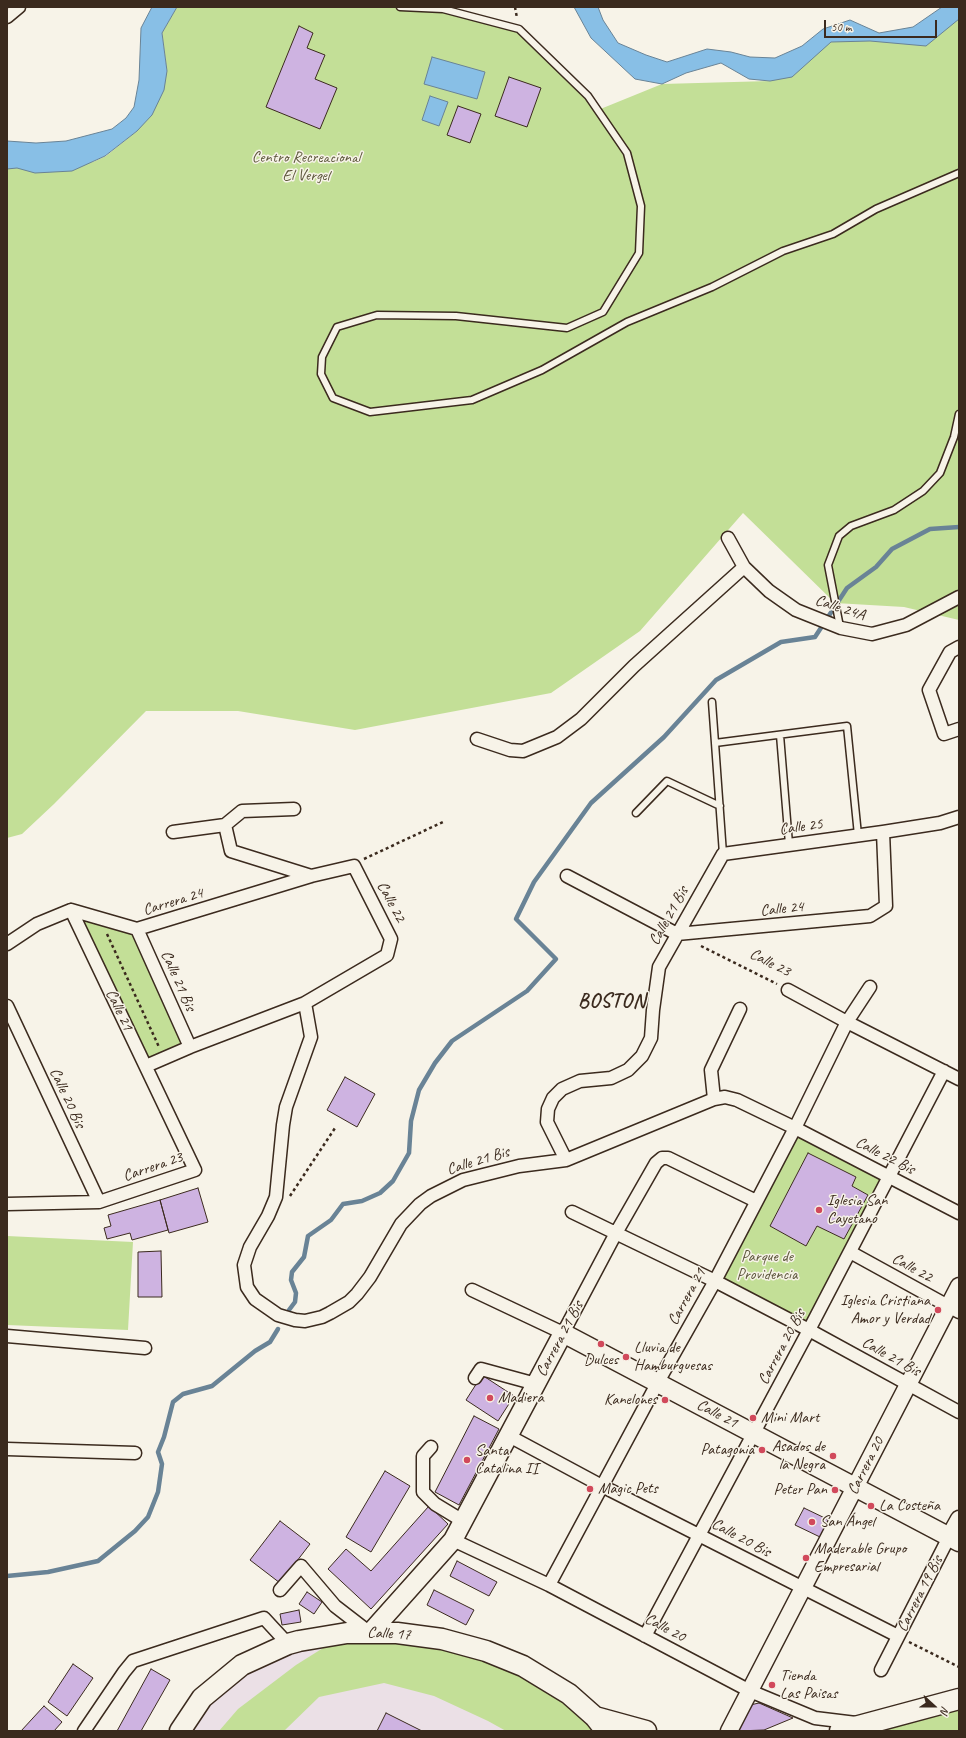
<!DOCTYPE html>
<meta charset="utf-8">
<style>
body{margin:0}
#map{position:relative;width:966px;height:1738px;overflow:hidden;background:#f7f3e8;font-family:Caveat,sans-serif}
canvas{display:block}
.frame{position:absolute;inset:0;border:8px solid #3b2a1e;pointer-events:none}
.north{position:absolute;left:914px;top:1686px;width:40px;height:40px;-webkit-text-stroke:3px #f7f3e8;paint-order:stroke;rotate:111deg;font-size:11px;font-weight:700;line-height:16px;text-align:center;color:#3b2a1e}
.north::after{content:'';display:block;margin:auto;width:14px;height:18px;background:#3b2a1e;clip-path:polygon(50% 0,100% 100%,50% 72%,0 100%)}
.scale{position:absolute;left:824px;top:20px;width:113px;height:18px;box-sizing:border-box;border:2px solid #3b2a1e;border-top:0;padding-left:5px;font-size:12px;line-height:14px;white-space:nowrap;color:#3b2a1e;-webkit-text-stroke:3px #f7f3e8;paint-order:stroke}
</style>
<div id="map">
<canvas width="966" height="1738"></canvas>
<div class="frame"></div>
<div class="north">N</div>
<div class="scale">50 m</div>
</div>
<script>
const ctx = document.querySelector('canvas').getContext('2d');
ctx.lineJoin = 'round';
function fill(path, color) { ctx.fillStyle = color; ctx.fill(path, 'evenodd'); }
const toPath = rows => new Path2D(rows.map(r => 'M' + r).join(''));
function stroke(path, color, width, dash) { ctx.strokeStyle = color; ctx.lineWidth = width; ctx.lineCap = dash ? 'butt' : 'round'; ctx.setLineDash(dash || []); ctx.stroke(path); }
function write(font, color, halo, rows, align = 'center') {
  ctx.font = font + ' Caveat,sans-serif'; ctx.lineWidth = 3; ctx.setLineDash([]); ctx.textBaseline = 'middle'; ctx.strokeStyle = halo; ctx.fillStyle = color; for (const [text, x, y, turn = 0] of rows) {
    ctx.save(); ctx.translate(x, y); ctx.rotate((+turn || 0) * Math.PI / 180); ctx.textAlign = isNaN(turn) ? turn : align; if (halo) ctx.strokeText(text, 0, 0); ctx.fillText(text, 0, 0); ctx.restore();
  }
}
fill(toPath([
 [308,1639,606,1731,180,1731,202,1698]
]), '#ebe0e6');
fill(toPath([
 [177,7,400,7,443,9,519,29,598,110,662,84,770,81,831,42,959,19,959,620,904,607,835,603,743,513,640,631,551,693,355,730,238,711,146,711,54,804,22,834,7,838,7,166,93,162,106,156,137,131,167,71,162,33],
 [377,315,446,316,360,321],
 [71,910,137,929,190,1047,146,1066],
 [795,1128,890,1177,809,1330,715,1281],
 [808,1153,856,1177,852,1186,868,1195,844,1239,817,1226,806,1246,770,1226],
 [7,1236,133,1242,128,1330,7,1325],
 [347,1633,442,1639,569,1694,646,1731,506,1731,488,1721,434,1696,384,1683,319,1697,284,1731,219,1731,238,1709,296,1665],
 [959,1699,959,1731,840,1731]
]), '#c3df97');
const water = toPath([
 [152,7,177,7,162,33,167,71,164,90,152,115,137,131,105,156,72,171,35,173,17,168,7,169,7,141,36,143,66,141,112,129,126,118,134,107,139,80,141,28,152,7],
 [574,7,598,7,603,20,618,43,646,55,667,62,707,49,731,52,750,57,775,58,802,46,823,29,850,20,879,33,913,27,942,7,959,7,959,19,926,46,870,41,831,42,792,77,770,81,749,79,721,63,686,73,662,84,635,79,591,38,574,7],
 [432,57,485,72,477,99,424,84,432,57],
 [430,96,448,102,439,126,422,120,430,96]
]);
fill(water, '#88bfe6');
stroke(water, '#698396', 1);
stroke(toPath([
 [289,1310,295,1302,296,1293,291,1280,292,1272,304,1257,308,1236,331,1220,343,1204,362,1201,380,1193,393,1181,409,1153,411,1121,419,1090,435,1063,452,1041,527,991,556,959,516,919,534,882,591,803,664,737,716,680,781,642,815,637,847,588,876,567,892,549,930,529,959,527],
 [7,1576,48,1572,98,1561,135,1531,148,1517,158,1492,162,1464,158,1452,164,1437,173,1402,183,1394,212,1386,255,1351,270,1342,278,1329]
]), '#698396', 4.5);
const building = toPath([
 [299,26,313,33,307,48,325,55,315,79,337,88,320,129,266,107,299,26],
 [509,77,541,88,527,127,495,116,509,77],
 [458,106,481,114,470,143,447,135,458,106],
 [345,1077,375,1094,357,1127,327,1110,345,1077],
 [808,1153,856,1177,852,1186,868,1195,844,1239,817,1226,806,1246,770,1226,808,1153],
 [198,1188,208,1222,169,1233,160,1200,198,1188],
 [160,1200,168,1230,132,1240,130,1233,107,1239,104,1228,111,1226,108,1215,160,1200],
 [161,1251,162,1297,138,1297,138,1252,161,1251],
 [482,1375,514,1396,498,1421,466,1400,482,1375],
 [474,1416,499,1429,459,1505,435,1492,474,1416],
 [385,1471,410,1486,371,1552,346,1537,385,1471],
 [429,1506,448,1524,371,1609,328,1569,346,1549,371,1571,429,1506],
 [804,1508,829,1520,820,1537,795,1525,804,1508],
 [280,1521,310,1544,280,1583,250,1560,280,1521],
 [457,1561,497,1582,489,1596,450,1576,457,1561],
 [434,1590,474,1610,466,1625,427,1605,434,1590],
 [307,1592,322,1602,314,1614,299,1604,307,1592],
 [299,1610,301,1622,282,1625,280,1614,299,1610],
 [73,1664,93,1678,67,1716,48,1702,73,1664],
 [151,1669,170,1680,141,1731,117,1731,151,1669],
 [759,1703,793,1718,764,1730,737,1731,750,1705,759,1703],
 [44,1706,62,1722,54,1731,21,1731,44,1706],
 [386,1713,422,1731,377,1731,386,1713]
]);
fill(building, '#ceb3e1');
stroke(building, '#3b2a1e', 1);
const service = toPath([
 [400,7,443,9,519,29,588,96,627,153,641,206,639,253,603,312,567,328,456,316,377,315,337,327,322,357,321,374,333,398,370,412,472,400,542,370,627,322,712,287,783,251,833,234,876,209,959,173],
 [840,627,828,565,839,536,851,526,894,510,923,491,940,473,954,437,959,414],
 [712,702,715,743,847,726,858,835],
 [780,735,789,844],
 [715,743,723,854],
 [636,813,667,781,720,806]
]);
const minor = toPath([
 [7,17,19,7],
 [728,538,744,567,769,591,796,610,841,628,872,634,906,625,959,597],
 [959,647,950,652,929,690,944,734,959,729],
 [477,739,510,750,523,751,557,737,581,719,634,666,744,567],
 [294,809,242,811,225,825,231,851,311,876],
 [173,832,225,825],
 [567,876,677,934],
 [137,929,190,1047],
 [677,934,870,916,886,906,883,832],
 [7,944,37,924,71,910,137,929,311,876,354,866,391,939,387,955,305,1003,190,1047,146,1066],
 [788,990,847,1022,959,1079],
 [305,1003,311,1037,286,1107,283,1125,276,1197,268,1216,250,1247,244,1265,247,1287,255,1299,278,1315,295,1320,305,1321,322,1317,330,1313,349,1302,357,1294,370,1277,401,1224,420,1204,431,1196,463,1180,519,1166,566,1160,547,1122,548,1109,553,1098,562,1089,580,1081,611,1078,628,1070,642,1056,651,1038,653,1010,659,967,723,854,883,832,940,823,959,817],
 [7,1006,99,1202],
 [714,1099,711,1070,740,1009],
 [566,1160,714,1099,725,1097,737,1100,795,1128,959,1213],
 [7,1204,99,1202,195,1170,71,910],
 [572,1212,715,1281,809,1330,959,1412],
 [850,1252,959,1312],
 [472,1290,563,1333,616,1233,656,1163,662,1158,668,1158,756,1201],
 [7,1336,145,1348],
 [475,1378,481,1369,536,1384],
 [509,1436,602,1486,898,1636],
 [431,1447,423,1456,423,1492,435,1504,463,1521],
 [7,1449,135,1453],
 [453,1540,549,1585,750,1691,815,1718,856,1723],
 [549,1585,658,1382,715,1281,795,1128,847,1022,870,987],
 [280,1590,301,1566,335,1606,370,1633],
 [645,1636,809,1330,944,1071],
 [881,1670,949,1537],
 [84,1731,124,1672,133,1661,264,1618,288,1644]
]);
const tertiary = toPath([
 [949,1537,959,1519],
 [729,1731,959,1286]
]);
const secondary = toPath([
 [370,1633,453,1540,563,1333,959,1542]
]);
const primary = toPath([
 [595,1717,646,1731],
 [180,1731,202,1698,242,1665,288,1644,299,1641,347,1633,397,1633,442,1639,486,1651,523,1666,569,1694,595,1717,606,1731],
 [840,1731,959,1699]
]);
stroke(service, '#3b2a1e', 9);
stroke(minor, '#3b2a1e', 15);
stroke(tertiary, '#3b2a1e', 19);
stroke(secondary, '#3b2a1e', 21);
stroke(primary, '#3b2a1e', 23);
stroke(toPath([
 [515,7,517,18],
 [364,859,443,822],
 [107,934,159,1047],
 [701,946,777,984],
 [290,1196,335,1128],
 [909,1642,959,1667]
]), '#3b2a1e', 2.5, [3, 3]);
stroke(service, '#f7f3e8', 6);
stroke(minor, '#f7f3e8', 12);
stroke(tertiary, '#f7f3e8', 16);
stroke(secondary, '#f7f3e8', 18);
stroke(primary, '#f7f3e8', 20);
for (const [x, y, r, color] of [
 [819,1210,4,"#d1495b"],
 [938,1310,4,"#d1495b"],
 [601,1344,4,"#d1495b"],
 [626,1357,4,"#d1495b"],
 [490,1398,4,"#d1495b"],
 [665,1400,4,"#d1495b"],
 [753,1418,4,"#d1495b"],
 [762,1450,4,"#d1495b"],
 [833,1456,4,"#d1495b"],
 [467,1460,4,"#d1495b"],
 [590,1489,4,"#d1495b"],
 [835,1490,4,"#d1495b"],
 [871,1506,4,"#d1495b"],
 [812,1522,4,"#d1495b"],
 [806,1558,4,"#d1495b"],
 [772,1685,4,"#d1495b"]
]) { const dot = new Path2D(); dot.arc(x, y, r, 0, 2 * Math.PI); ctx.fillStyle = color; ctx.fill(dot); stroke(dot, '#f7f3e8', 1.5); }
write('16px', '#5d573c', '#f7f3e8', [
 ["Centro Recreacional",306,158],
 ["El Vergel",306,176],
 ["Parque de",767,1257],
 ["Providencia",767,1275]
]);
write('16px', '#3b2a1e', '#f7f3e8', [
 ["Calle 24A",840,608,18],
 ["Calle 25",801,827,-8],
 ["Carrera 24",173,902,-17],
 ["Calle 22",391,902,62],
 ["Calle 24",782,909,-6],
 ["Calle 21 Bis",669,916,-61],
 ["Calle 23",770,963,27],
 ["Calle 21 Bis",178,981,66],
 ["Calle 21",119,1010,64],
 ["Calle 20 Bis",67,1098,65],
 ["Calle 22 Bis",885,1156,27],
 ["Calle 21 Bis",478,1161,-17],
 ["Carrera 23",153,1167,-19],
 ["Calle 22",912,1268,29],
 ["Carrera 21",687,1297,-61],
 ["Carrera 21 Bis",560,1339,-62],
 ["Carrera 20 Bis",782,1347,-62],
 ["Calle 21 Bis",891,1357,29],
 ["Calle 21",717,1414,28],
 ["Carrera 20",866,1466,-63],
 ["Calle 20 Bis",741,1538,28],
 ["Carrera 19 Bis",920,1594,-63],
 ["Calle 20",665,1628,28],
 ["Calle 17",389,1634,3]
]);
write('16px', '#3b2a1e', '#f7f3e8', [
 ["Iglesia San",827,1201],
 ["Cayetano",827,1219],
 ["Iglesia Cristiana",930,1301,"right"],
 ["Amor y Verdad",930,1319,"right"],
 ["Lluvia de",634,1348],
 ["Hamburguesas",634,1366],
 ["Dulces",601,1360,"center"],
 ["Madiera",498,1398],
 ["Kanelones",657,1400,"right"],
 ["Mini Mart",761,1418],
 ["Asados de",825,1447,"right"],
 ["la Negra",825,1465,"right"],
 ["Patagonia",754,1450,"right"],
 ["Santa",475,1451],
 ["Catalina II",475,1469],
 ["Magic Pets",598,1489],
 ["Peter Pan",827,1490,"right"],
 ["La Costeña",879,1506],
 ["San Ángel",820,1522],
 ["Maderable Grupo",814,1549],
 ["Empresarial",814,1567],
 ["Tienda",780,1676],
 ["Las Paisas",780,1694]
], 'left');
ctx.letterSpacing = '1px';
write('bold 20px', '#3b2a1e', '#f7f3e8', [
 ["BOSTON",612,1002]
]);
ctx.letterSpacing = '0px';
</script>
